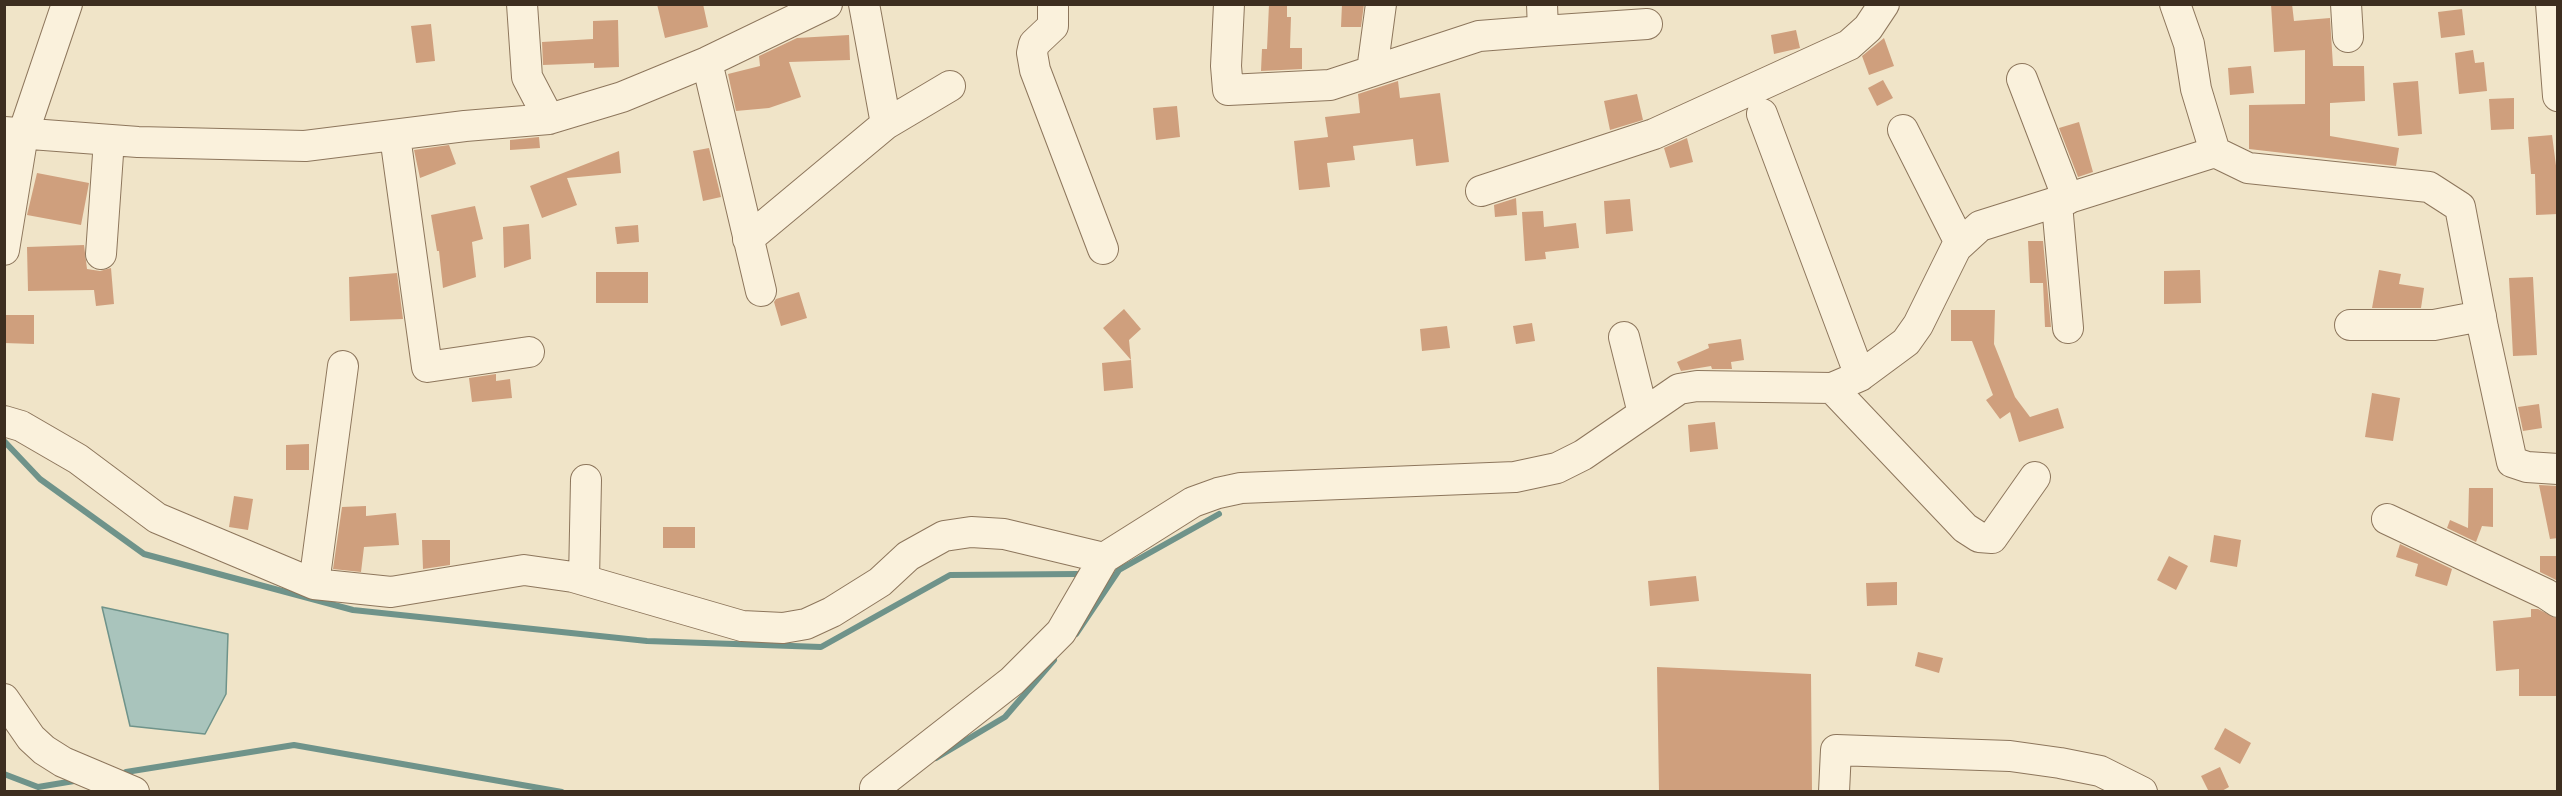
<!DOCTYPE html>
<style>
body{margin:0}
#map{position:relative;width:2562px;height:796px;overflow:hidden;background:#f0e4c8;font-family:"Playfair Display",serif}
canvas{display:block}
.frame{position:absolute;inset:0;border:6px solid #3d2e20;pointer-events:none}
</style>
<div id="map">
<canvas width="2562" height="796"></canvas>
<div class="frame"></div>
</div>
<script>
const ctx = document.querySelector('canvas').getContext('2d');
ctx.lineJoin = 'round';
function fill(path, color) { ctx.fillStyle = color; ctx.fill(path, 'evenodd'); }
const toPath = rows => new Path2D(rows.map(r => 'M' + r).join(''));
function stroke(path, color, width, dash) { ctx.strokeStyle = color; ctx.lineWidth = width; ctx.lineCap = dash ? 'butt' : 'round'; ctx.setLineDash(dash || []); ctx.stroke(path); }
const water = toPath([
 [102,607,228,634,226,694,205,734,130,726,102,607]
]);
fill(water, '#a9c4bc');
stroke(water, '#6f938a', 1.5);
stroke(toPath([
 [4,441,40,479,144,554,353,610,647,641,821,647,950,575,1077,574],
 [1076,634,1119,570,1219,514],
 [936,758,1005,717,1054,660],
 [126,772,294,745,562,792],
 [4,774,38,787,74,781]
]), '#6f938a', 6);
fill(toPath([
 [657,4,703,4,708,27,665,38],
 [1269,4,1287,4,1287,17,1291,17,1290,48,1302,48,1302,69,1261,71,1262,49,1267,49],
 [1342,4,1364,4,1361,27,1341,27],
 [2271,4,2292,4,2294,21,2330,18,2333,66,2364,66,2365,101,2330,103,2330,136,2399,148,2396,166,2249,149,2249,105,2305,104,2305,50,2274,52],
 [2462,9,2465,35,2441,38,2438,12],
 [618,20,619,67,594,68,594,63,543,65,542,42,593,39,593,21],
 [431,24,435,61,416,63,411,26],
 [1796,30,1800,48,1774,54,1771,35],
 [849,35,850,60,789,62,801,97,769,108,736,111,728,74,760,66,759,56,797,38],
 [1884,38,1894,66,1869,75,1862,56],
 [2473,50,2475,63,2484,62,2487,91,2459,94,2455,53],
 [2251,66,2254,93,2230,95,2228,68],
 [1883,80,1893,98,1877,106,1868,88],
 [1398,81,1400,98,1440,93,1449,162,1416,166,1413,139,1353,146,1355,160,1327,163,1330,187,1299,190,1294,141,1328,137,1325,117,1360,113,1358,94],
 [2418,81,2422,134,2398,136,2393,83],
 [1637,94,1643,120,1610,130,1604,101],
 [2514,98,2514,129,2491,130,2489,99],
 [1177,106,1180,137,1156,140,1153,108],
 [2079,122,2093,172,2078,177,2059,128],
 [2552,135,2558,181,2558,214,2536,215,2535,174,2531,174,2528,137],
 [539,137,540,148,510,150,510,140],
 [1687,138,1693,162,1670,168,1664,148],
 [449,145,456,164,420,178,414,150],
 [709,148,721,197,703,201,693,151],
 [619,151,621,173,567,178,577,205,542,218,530,186],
 [37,173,89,183,81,225,27,215],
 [1516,198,1517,215,1495,217,1494,205],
 [1630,199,1633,231,1606,234,1604,201],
 [475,206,483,239,472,242,476,277,443,288,439,251,437,251,431,215],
 [1543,211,1544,227,1576,223,1579,248,1545,252,1546,259,1525,261,1522,212],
 [529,224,531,259,504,268,503,227],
 [638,225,639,242,617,244,615,227],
 [2028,241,2043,241,2051,327,2045,327,2043,283,2030,283],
 [84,245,87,269,100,271,111,268,114,304,96,306,94,290,28,291,27,247],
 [2200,270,2201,303,2164,304,2164,271],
 [2379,270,2401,274,2399,284,2424,288,2421,308,2372,308],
 [596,272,648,272,648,303,596,303],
 [397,273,403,319,350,321,349,277],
 [2533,277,2537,355,2513,356,2509,278],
 [799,292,807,318,781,326,774,302,776,299],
 [1124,309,1141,329,1129,340,1131,360,1103,328],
 [1951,310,1995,310,1994,344,2015,397,2030,417,2058,408,2064,428,2019,442,2010,412,2000,419,1986,400,1993,395,1972,341,1951,341],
 [4,315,34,315,34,344,4,343],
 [1532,323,1535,341,1516,344,1513,326],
 [1447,326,1450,348,1422,351,1420,329],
 [1741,339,1744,360,1731,362,1732,369,1712,369,1711,366,1681,371,1677,362,1709,348,1708,344],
 [1131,360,1133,388,1104,391,1102,363],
 [496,374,496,381,510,379,512,398,472,402,469,378],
 [2372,393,2400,398,2393,441,2365,437],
 [2539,404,2542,428,2523,431,2518,407],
 [1715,422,1718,449,1690,452,1688,425],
 [309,444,309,470,286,470,286,445],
 [2539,485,2558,486,2558,538,2550,539],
 [2469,488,2493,488,2493,527,2482,526,2476,542,2447,528,2450,520,2468,528],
 [234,496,253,499,248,530,229,527],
 [366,506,366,516,396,513,399,545,364,547,361,572,333,569,342,507],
 [663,527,695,527,695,548,663,548],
 [2214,535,2241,540,2237,567,2210,562],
 [422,540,450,540,450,565,423,569],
 [2400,544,2452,569,2447,586,2415,576,2418,564,2396,557],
 [2169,556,2188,566,2176,590,2157,580],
 [2540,556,2558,556,2558,581,2540,572],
 [1696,576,1699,601,1650,606,1648,581],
 [1897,582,1897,605,1867,606,1866,583],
 [2531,609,2538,609,2558,619,2557,696,2519,696,2519,669,2496,671,2493,621,2531,617],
 [1918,652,1943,658,1939,673,1915,666],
 [1657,667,1811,674,1812,792,1659,792],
 [2225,728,2251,743,2240,764,2214,749],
 [2220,767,2229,787,2220,792,2209,792,2201,776]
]), '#cf9f7d');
const minor = toPath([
 [522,4,527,77,549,119],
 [864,4,886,124],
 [1053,4,1053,26,1034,44,1032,53,1035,70,1103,249],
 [1229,4,1226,66,1228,90,1330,85,1479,36,1543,31,1542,4],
 [2175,4,2189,44,2196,89,2215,152,2248,168,2429,187,2460,207,2483,328,2512,462,2527,467,2558,469],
 [2346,4,2348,37],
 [2551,4,2558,96],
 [1543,31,1647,24],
 [707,62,761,291],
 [1372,71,1381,4],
 [2022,79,2068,199],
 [1762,114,1860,376],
 [1903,130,1960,243],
 [4,132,138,142,305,146,465,126,549,119,622,97,707,62,827,4],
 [395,136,427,367,529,352],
 [1481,191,1654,134,1849,45,1868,28,1884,4],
 [2057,204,2068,328],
 [748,239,886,124,950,86],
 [4,250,23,134,67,4],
 [101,254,109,140],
 [2350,325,2434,325,2481,316],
 [1624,337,1643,413],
 [1832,388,1965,528,1979,537,1992,538,2035,477],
 [4,421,21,426,78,459,157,518,314,584,391,592,524,570,573,577,742,626,783,628,806,624,832,612,880,582,908,556,944,536,971,532,1004,534,1104,558],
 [2387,519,2546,594,2558,602],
 [584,580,586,480],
 [314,584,343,366],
 [4,699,31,738,44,750,63,762,134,792],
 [875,792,875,788,1012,681,1061,632,1104,558,1193,502,1218,493,1241,488,1515,477,1557,468,1583,455,1679,389,1697,386,1832,388,1860,376,1906,342,1918,325,1956,248,1980,226,2215,152],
 [1834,792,1836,750,2010,756,2060,763,2100,771,2142,792]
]);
stroke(minor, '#8d765c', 32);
stroke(minor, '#faf1dc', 30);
</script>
